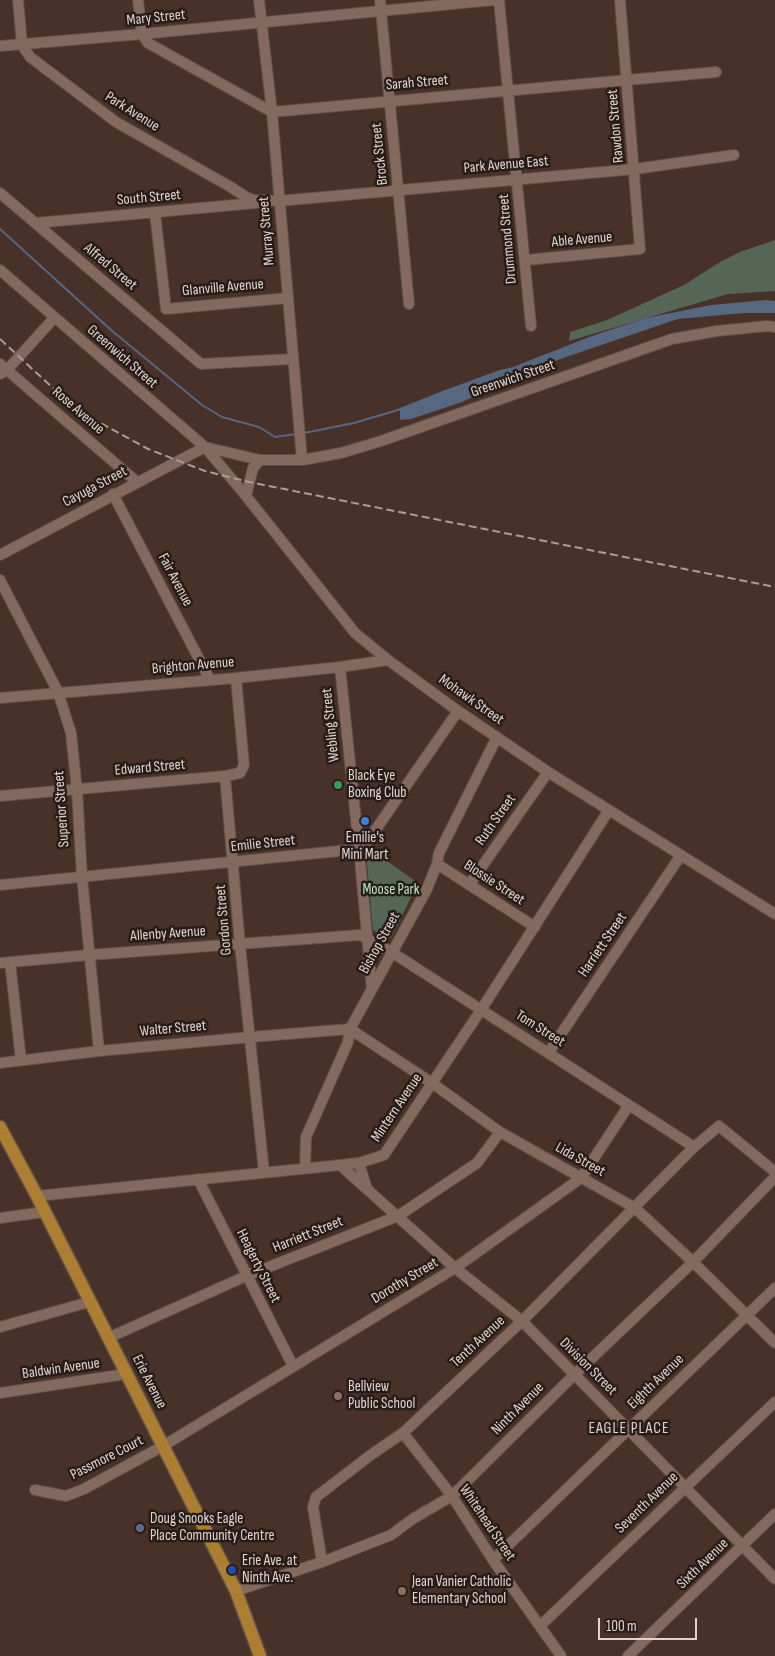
<!DOCTYPE html>
<style>
body{margin:0}
#map{position:relative;width:775px;height:1656px;overflow:hidden;background:#483128;font-family:"Sofia Sans Condensed",sans-serif}
canvas{display:block}
.scale{position:absolute;left:598px;top:1618px;width:99px;height:22px;box-sizing:border-box;border:2px solid #e2d3cd;border-top:0;padding-left:6px;font-size:15px;line-height:18px;white-space:nowrap;color:#e2d3cd;-webkit-text-stroke:4px #261c18;paint-order:stroke}
</style>
<div id="map">
<canvas width="775" height="1656"></canvas>
<div class="scale">100 m</div>
</div>
<script>
const ctx = document.querySelector('canvas').getContext('2d');
ctx.lineJoin = 'round';
function fill(path, color) { ctx.fillStyle = color; ctx.fill(path, 'evenodd'); }
const toPath = rows => new Path2D(rows.map(r => 'M' + r).join(''));
function stroke(path, color, width, dash) { ctx.strokeStyle = color; ctx.lineWidth = width; ctx.lineCap = dash ? 'butt' : 'round'; ctx.setLineDash(dash || []); ctx.stroke(path); }
function write(font, color, halo, rows, align = 'center') {
  ctx.font = font + ' "Sofia Sans Condensed",sans-serif'; ctx.lineWidth = 5; ctx.setLineDash([]); ctx.textBaseline = 'middle'; ctx.strokeStyle = halo; ctx.fillStyle = color; for (const [text, x, y, turn = 0] of rows) {
    ctx.save(); ctx.translate(x, y); ctx.rotate((+turn || 0) * Math.PI / 180); ctx.textAlign = isNaN(turn) ? turn : align; if (halo) ctx.strokeText(text, 0, 0); ctx.fillText(text, 0, 0); ctx.restore();
  }
}
fill(toPath([
 [775,240,775,291,728,294,569,341,570,332,607,320,684,285,720,262,740,252],
 [369,848,418,883,391,938,388,939,373,930,366,853]
]), '#556656');
fill(toPath([
 [766,300,775,301,775,313,744,313,678,319,566,357,526,372,462,402,411,419,400,420,400,408,445,390,500,370,513,367,592,336,646,318,711,305]
]), '#566780');
stroke(toPath([
 [0,229,111,330,202,405,222,417,259,427,275,437,297,434],
 [304,433,354,423,401,409]
]), '#566780', 2);
const minor = toPath([
 [18,0,22,45,30,57,116,122,229,186,248,198,254,200,279,201,635,169,734,155],
 [138,0,142,34,148,43,272,112,716,72],
 [259,0,272,112,302,460],
 [380,0,409,304],
 [499,0,531,326],
 [0,46,142,34,494,0],
 [0,193,201,364,292,359],
 [155,213,166,309,288,298],
 [35,223,256,203],
 [526,260,640,249,620,0],
 [0,270,205,447,260,460,302,460,341,453,381,441,672,339,717,331,767,326,775,327],
 [0,364,137,482],
 [0,374,7,370,54,318],
 [205,447,246,496,355,633,388,660,458,711,548,772,775,914],
 [113,494,210,680],
 [246,496,253,468,260,460],
 [0,555,205,447],
 [0,580,58,692,71,733,77,790,82,877,99,1051],
 [340,667,359,849,372,989],
 [0,698,236,678,340,667,388,660],
 [225,776,240,945,264,1172],
 [0,796,225,776,240,773,244,765,236,678],
 [437,864,535,927],
 [0,885,359,849,367,842,458,711],
 [469,885,548,772],
 [10,962,21,1060],
 [0,963,89,955,360,935,393,953,694,1147],
 [350,1029,432,1083,500,1132,635,1208,693,1262,775,1343],
 [549,1052,681,855],
 [0,1063,99,1051,251,1037,350,1029],
 [359,1163,367,1189],
 [340,1165,455,1268,522,1321,775,1579],
 [305,1168,306,1137,348,1042,350,1029,427,889,437,864,439,853,497,737],
 [198,1179,293,1366],
 [37,1196,340,1165,359,1163,384,1155,481,1010,609,810],
 [0,1218,44,1212],
 [0,1327,89,1302],
 [108,1338,246,1276,398,1216,477,1163,500,1132],
 [0,1393,126,1374],
 [403,1433,452,1496,493,1560,561,1656],
 [35,1490,66,1496,84,1489,163,1446,455,1268,581,1178,629,1105],
 [493,1560,775,1288],
 [322,1562,313,1507,316,1497,372,1454,403,1433,522,1321,694,1147,719,1126,775,1172],
 [236,1591,322,1562,391,1535,414,1518,452,1496,574,1375,693,1262,775,1177],
 [540,1626,775,1402],
 [628,1656,775,1514]
]);
const major = toPath([
 [0,1127,37,1196,224,1567,236,1591,260,1656]
]);
stroke(minor, '#635049', 12);
stroke(major, '#635049', 15);
stroke(minor, '#83695e', 10);
stroke(major, '#ab7f2f', 12);
stroke(toPath([
 [0,339,54,389,93,419,148,449,205,471,249,482,775,587]
]), '#ae9c95', 2, [8, 4]);
for (const [x, y, r, color] of [
 [338,785,5,"#2e9e5b"],
 [365,821,5,"#3f7fe0"],
 [338,1396,5,"#8d6e63"],
 [140,1528,5,"#5c6f8a"],
 [232,1570,5,"#1a4fb4"],
 [402,1591,5,"#8d6e63"]
]) { const dot = new Path2D(); dot.arc(x, y, r, 0, 2 * Math.PI); ctx.fillStyle = color; ctx.fill(dot); stroke(dot, '#261c18', 2); }
write('15px', '#e2d3cd', '#261c18', [
 ["Mary Street",156,18,-6],
 ["Sarah Street",417,83,-5],
 ["Park Avenue",132,112,32],
 ["Rawdon Street",616,126,-95],
 ["Brock Street",380,154,-96],
 ["Park Avenue East",506,165,-5],
 ["South Street",149,198,-5],
 ["Murray Street",267,231,-95],
 ["Drummond Street",508,239,-95],
 ["Able Avenue",582,240,-5],
 ["Alfred Street",110,267,40],
 ["Glanville Avenue",223,288,-5],
 ["Greenwich Street",122,357,41],
 ["Greenwich Street",513,379,-19],
 ["Rose Avenue",78,411,41],
 ["Cayuga Street",95,487,-28],
 ["Fair Avenue",175,580,62],
 ["Brighton Avenue",193,666,-5],
 ["Mohawk Street",471,700,35],
 ["Webling Street",331,725,-96],
 ["Edward Street",150,768,-5],
 ["Superior Street",62,809,-94],
 ["Ruth Street",496,820,-55],
 ["Emilie Street",263,844,-6],
 ["Blossie Street",494,883,33],
 ["Gordon Street",224,920,-95],
 ["Allenby Avenue",168,934,-4],
 ["Bishop Street",380,943,-61],
 ["Harriett Street",603,945,-56],
 ["Walter Street",173,1029,-5],
 ["Tom Street",540,1029,32],
 ["Mintern Avenue",397,1108,-56],
 ["Lida Street",580,1160,29],
 ["Harriett Street",308,1235,-22],
 ["Heagerty Street",258,1266,63],
 ["Dorothy Street",405,1281,-31],
 ["Tenth Avenue",478,1342,-43],
 ["Division Street",588,1367,45],
 ["Baldwin Avenue",61,1369,-8],
 ["Erie Avenue",149,1382,63],
 ["Eighth Avenue",656,1382,-44],
 ["Ninth Avenue",518,1409,-45],
 ["Passmore Court",107,1458,-27],
 ["Seventh Avenue",647,1503,-44],
 ["Whitehead Street",487,1523,56],
 ["Sixth Avenue",703,1564,-44]
]);
write('15px', '#e2d3cd', '#261c18', [
 ["Black Eye",348,776],
 ["Boxing Club",348,793],
 ["Emilie's",365,838,"center"],
 ["Mini Mart",365,855,"center"],
 ["Bellview",348,1387],
 ["Public School",348,1404],
 ["Doug Snooks Eagle",150,1519],
 ["Place Community Centre",150,1536],
 ["Erie Ave. at",242,1561],
 ["Ninth Ave.",242,1578],
 ["Jean Vanier Catholic",412,1582],
 ["Elementary School",412,1599]
], 'left');
write('15px', '#bae9bf', '#261c18', [
 ["Moose Park",391,890]
]);
ctx.letterSpacing = '1px';
write('16px', '#e2d3cd', '#261c18', [
 ["EAGLE PLACE",629,1429]
]);
ctx.letterSpacing = '0px';
</script>
